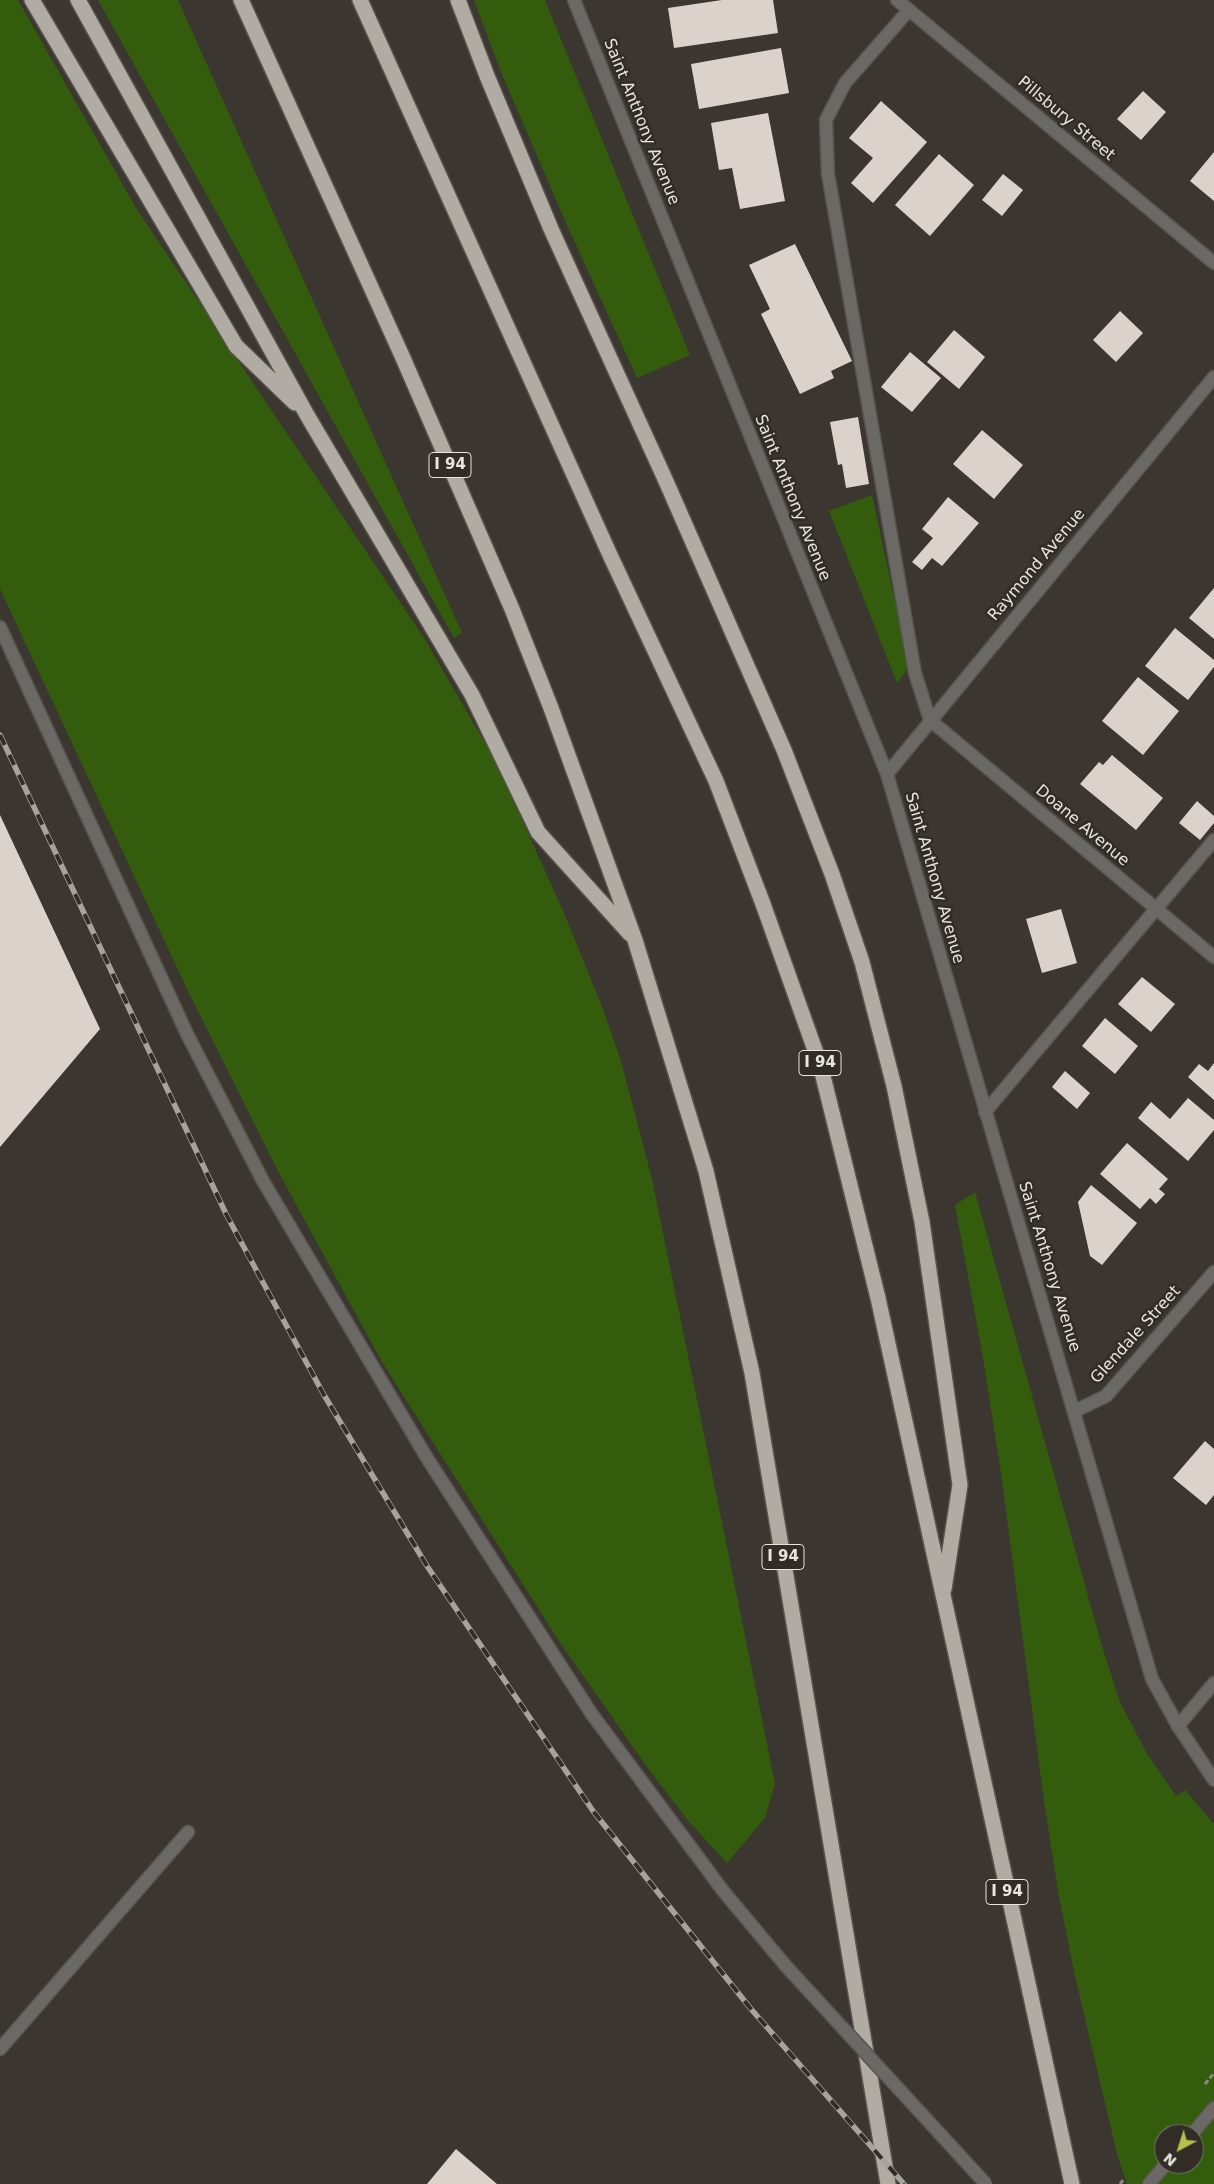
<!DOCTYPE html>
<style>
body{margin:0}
#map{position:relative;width:1214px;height:2184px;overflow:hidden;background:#3b3630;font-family:"DejaVu Sans",sans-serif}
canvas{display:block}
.north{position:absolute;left:1154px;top:2124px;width:50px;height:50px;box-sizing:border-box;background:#312c26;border:1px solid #7a7671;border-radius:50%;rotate:220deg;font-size:14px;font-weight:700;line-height:20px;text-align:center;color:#e8e5e1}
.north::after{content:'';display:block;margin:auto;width:18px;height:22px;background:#b8c147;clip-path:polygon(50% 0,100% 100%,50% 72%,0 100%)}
</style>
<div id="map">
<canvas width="1214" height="2184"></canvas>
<div class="north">N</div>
</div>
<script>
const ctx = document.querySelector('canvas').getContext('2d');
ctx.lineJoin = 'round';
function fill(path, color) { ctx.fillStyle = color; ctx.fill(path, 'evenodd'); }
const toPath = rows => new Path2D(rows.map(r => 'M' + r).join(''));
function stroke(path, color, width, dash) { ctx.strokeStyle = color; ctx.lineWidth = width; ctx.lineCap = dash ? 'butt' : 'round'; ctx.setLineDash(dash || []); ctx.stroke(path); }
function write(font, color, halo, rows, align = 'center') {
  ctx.font = font + ' "DejaVu Sans",sans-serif'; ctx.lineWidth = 5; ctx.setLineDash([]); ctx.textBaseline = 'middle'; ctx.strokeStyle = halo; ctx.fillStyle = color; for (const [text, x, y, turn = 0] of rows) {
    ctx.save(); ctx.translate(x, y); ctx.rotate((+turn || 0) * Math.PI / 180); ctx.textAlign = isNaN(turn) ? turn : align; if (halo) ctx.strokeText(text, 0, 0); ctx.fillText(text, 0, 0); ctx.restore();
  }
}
fill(toPath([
 [0,0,18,0,136,208,424,638,496,762,564,913,603,1009,621,1061,652,1179,775,1783,765,1818,727,1863,689,1822,647,1767,559,1641,382,1362,279,1173,186,987,0,589],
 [98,0,178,0,462,633,454,638],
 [474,0,545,0,690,355,637,378,566,223,501,72],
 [872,495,909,667,897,683,829,511],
 [975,1192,1102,1646,1120,1702,1146,1752,1176,1796,1185,1790,1214,1824,1214,2184,1127,2184,1117,2154,1075,1976,1059,1897,1044,1801,1001,1473,983,1358,955,1205],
 [1164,2134,1194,2134,1194,2164,1164,2164]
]), '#335d0c');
fill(toPath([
 [722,0,773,0,778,33,674,48,668,8],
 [781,48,789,93,699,109,691,64],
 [1143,91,1166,112,1141,140,1117,119],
 [881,101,927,142,873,203,851,183,873,158,849,138],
 [768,113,785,201,740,209,732,168,719,170,711,123],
 [1214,152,1214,201,1190,181],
 [939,154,974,185,930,236,895,205],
 [1003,174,1023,190,1002,216,982,200],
 [795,244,852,361,831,371,834,378,800,394,761,314,770,309,749,265],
 [1120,311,1143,333,1116,362,1093,340],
 [954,330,985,357,959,389,927,362],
 [910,352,941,378,912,412,881,387],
 [858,417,869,484,846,488,842,464,838,465,830,422],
 [982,430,1023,465,994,499,953,464],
 [948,497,979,523,942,566,932,558,922,570,912,562,933,538,922,529],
 [1214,588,1214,639,1189,618],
 [1175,628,1214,660,1214,667,1188,700,1145,666],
 [1138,677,1179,711,1143,755,1102,721],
 [1112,755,1163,798,1136,830,1080,784,1099,762,1103,765],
 [1197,801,1214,816,1214,823,1200,840,1179,823],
 [0,815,100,1029,0,1147],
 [1061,909,1077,963,1042,973,1026,919],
 [1142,977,1175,1004,1151,1032,1118,1004],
 [1105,1018,1138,1046,1115,1074,1082,1046],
 [1214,1063,1214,1100,1188,1077,1199,1064,1208,1071],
 [1065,1071,1090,1093,1077,1109,1052,1087],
 [1188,1098,1214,1120,1214,1130,1188,1161,1138,1118,1151,1102,1170,1119],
 [1127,1143,1168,1179,1159,1189,1165,1194,1156,1204,1150,1198,1140,1209,1100,1174],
 [1091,1185,1137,1223,1102,1265,1090,1256,1078,1202],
 [1205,1441,1214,1449,1214,1495,1206,1505,1173,1478],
 [456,2149,497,2184,427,2184]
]), '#dcd2cc');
const service = toPath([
 [909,10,845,83,826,120,828,174,915,673,930,720],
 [0,627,187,1034,263,1181,427,1458,591,1713,724,1892,785,1965],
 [985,1112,1214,840],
 [1178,1726,1214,1683],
 [0,2049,188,1832]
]);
const minor = toPath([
 [574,0,887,774,1152,1679,1178,1726,1214,1780],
 [897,0,1214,263],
 [930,720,1214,957],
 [887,774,1214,377],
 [1075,1411,1106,1396,1214,1272],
 [1192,2134,1214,2108],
 [1149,2184,1166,2164]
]);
const motorway = toPath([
 [32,0,236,346,295,403],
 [78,0,307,415,472,695,538,832,630,934],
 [241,0,403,358,512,609,551,708,635,940,706,1171,752,1373,888,2184],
 [360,0,610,555,716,781,763,904,820,1064,878,1298,1072,2184],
 [458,0,487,76,551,229,665,479,784,750,832,874,862,962,894,1086,922,1222,960,1485,944,1589]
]);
stroke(service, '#57524c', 15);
stroke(minor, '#57524c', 15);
stroke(motorway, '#57524c', 18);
stroke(toPath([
 [1205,2084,1214,2073],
 [1158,2139,1168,2127],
 [1120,2184,1124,2179]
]), '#8e8a85', 3, [5, 2.5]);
stroke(service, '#6b6965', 12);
stroke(minor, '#6b6965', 12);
stroke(motorway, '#b0aba3', 15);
const rail = toPath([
 [0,735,227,1216,324,1395,427,1566,593,1811,751,2009,904,2184]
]);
stroke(rail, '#a6a29d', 5.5);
stroke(rail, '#312c26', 4, [11]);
const serviceBridge = toPath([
 [785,1965,986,2184]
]);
stroke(serviceBridge, '#57524c', 15, []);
stroke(serviceBridge, '#6b6965', 12);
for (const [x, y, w] of [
 [450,465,42],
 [820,1063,42],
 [783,1557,42],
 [1007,1892,42]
]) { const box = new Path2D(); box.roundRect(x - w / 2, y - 12.5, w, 25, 4); ctx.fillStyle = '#312c26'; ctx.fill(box); stroke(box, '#e8e5e1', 1); }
write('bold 15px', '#e8e5e1', null, [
 ["I 94",450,465],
 ["I 94",820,1063],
 ["I 94",783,1557],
 ["I 94",1007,1892]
]);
write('16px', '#e8e5e1', '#312c26', [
 ["Pillsbury Street",1066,119,40],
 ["Saint Anthony Avenue",641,122,68],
 ["Saint Anthony Avenue",792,498,68],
 ["Raymond Avenue",1037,565,-50],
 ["Doane Avenue",1082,826,40],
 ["Saint Anthony Avenue",934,878,74],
 ["Saint Anthony Avenue",1049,1267,73],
 ["Glendale Street",1136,1335,-48]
]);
</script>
